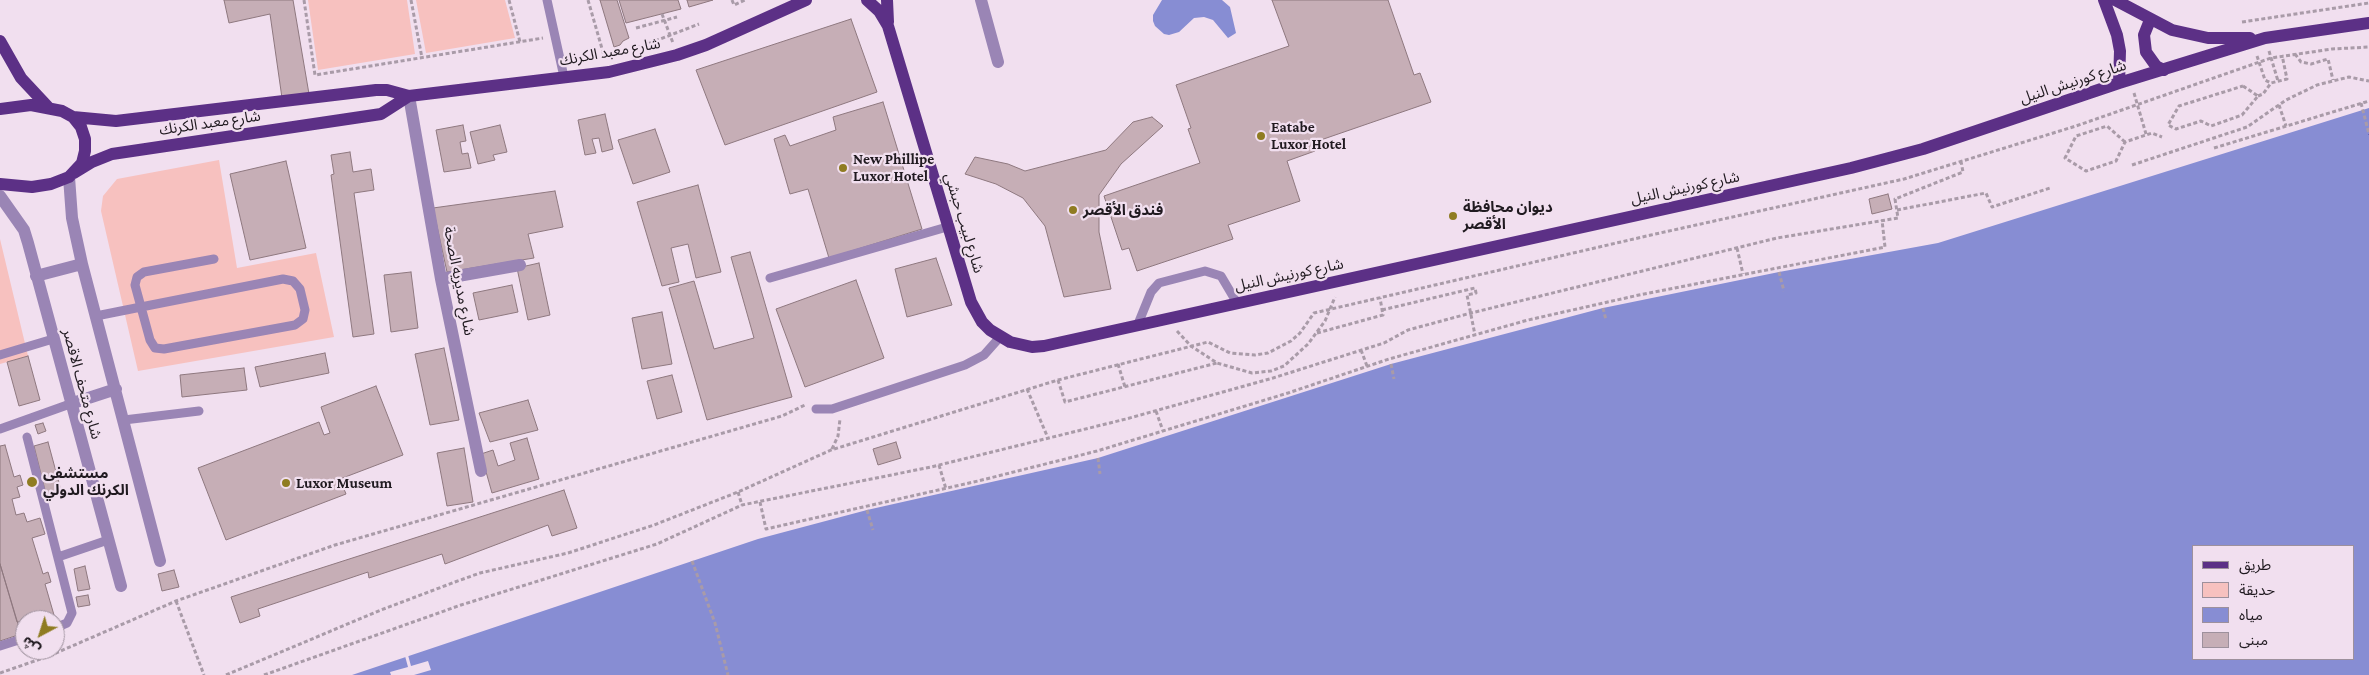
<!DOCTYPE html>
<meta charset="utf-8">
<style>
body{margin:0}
#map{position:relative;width:2369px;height:675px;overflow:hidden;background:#f1dfef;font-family:"Crimson Pro","Noto Sans Arabic",serif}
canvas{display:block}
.legend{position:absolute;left:2192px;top:545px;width:162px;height:115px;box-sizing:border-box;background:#f1dfef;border:1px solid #9d909c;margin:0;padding:6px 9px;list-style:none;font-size:15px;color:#201a20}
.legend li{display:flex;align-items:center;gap:10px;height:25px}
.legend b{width:25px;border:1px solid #9d909c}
.north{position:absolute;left:15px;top:610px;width:50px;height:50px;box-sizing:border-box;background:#f1dfef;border:1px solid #9d909c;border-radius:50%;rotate:220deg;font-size:14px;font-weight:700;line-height:20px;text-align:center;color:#201a20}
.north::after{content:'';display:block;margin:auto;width:18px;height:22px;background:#8f7c22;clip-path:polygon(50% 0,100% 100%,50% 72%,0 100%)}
</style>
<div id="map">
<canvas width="2369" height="675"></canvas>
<ul class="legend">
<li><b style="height:6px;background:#5c3086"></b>طريق</li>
<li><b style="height:14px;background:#f7c1bf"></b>حديقة</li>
<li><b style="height:14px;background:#878dd3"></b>مياه</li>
<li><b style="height:14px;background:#c6aeb6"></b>مبنى</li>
</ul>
<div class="north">ش</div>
</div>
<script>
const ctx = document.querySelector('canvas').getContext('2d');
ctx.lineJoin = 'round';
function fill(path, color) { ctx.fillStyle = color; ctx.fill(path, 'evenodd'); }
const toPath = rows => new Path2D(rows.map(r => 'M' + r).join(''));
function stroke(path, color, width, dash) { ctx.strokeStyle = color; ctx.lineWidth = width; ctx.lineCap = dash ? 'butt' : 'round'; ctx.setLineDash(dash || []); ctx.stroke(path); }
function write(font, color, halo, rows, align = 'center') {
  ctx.font = font + ' "Crimson Pro","Noto Sans Arabic",serif'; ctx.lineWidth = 4.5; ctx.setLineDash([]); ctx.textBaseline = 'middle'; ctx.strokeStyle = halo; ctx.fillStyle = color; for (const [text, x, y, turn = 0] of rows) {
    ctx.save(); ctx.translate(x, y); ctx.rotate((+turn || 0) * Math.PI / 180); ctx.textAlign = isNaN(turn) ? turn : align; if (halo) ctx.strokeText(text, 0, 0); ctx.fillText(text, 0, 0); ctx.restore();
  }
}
fill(toPath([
 [308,0,407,0,415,54,318,70],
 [416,0,505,0,515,38,426,53],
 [219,160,237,268,316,253,334,337,138,371,101,211,103,196,117,179],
 [0,239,28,356,0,364]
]), '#f7c1bf');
fill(toPath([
 [1162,0,1222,0,1230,7,1236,33,1228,38,1213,20,1204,17,1194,18,1179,32,1169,35,1164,34,1155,26,1153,21,1153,15],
 [2369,108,2369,675,352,675,758,539,867,510,1098,458,1391,364,1603,308,1779,272,1938,243],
 [2193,546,2353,546,2353,659,2193,659]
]), '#878dd3');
fill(toPath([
 [408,655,411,666,428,661,431,670,414,675,391,675,390,672,408,667,405,656]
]), '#f1dfef');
stroke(toPath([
 [2369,134,2369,135]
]), '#444498', 1, [6, 5]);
const building = toPath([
 [224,0,293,0,309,94,282,98,270,14,229,23,224,0],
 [600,0,617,0,629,38,623,41,620,45,614,47,600,0],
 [619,0,678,0,681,9,626,23,619,0],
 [687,0,713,0,689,7,687,0],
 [1272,0,1388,0,1414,75,1420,73,1431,102,1312,143,1315,151,1287,161,1300,201,1228,225,1233,239,1137,271,1129,248,1122,250,1104,196,1200,163,1188,129,1191,128,1176,85,1289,46,1272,0],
 [851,19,877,92,725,145,696,70,851,19],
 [883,102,922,229,829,258,808,189,790,194,774,139,785,135,790,146,836,130,833,117,883,102],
 [605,114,613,149,602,152,599,138,592,139,596,153,585,155,578,120,605,114],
 [1152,117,1163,126,1121,164,1099,195,1099,232,1111,289,1064,297,1045,226,1023,198,996,184,965,174,975,157,1008,164,1025,171,1106,150,1133,122,1152,117],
 [463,125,466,141,460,142,462,154,468,153,471,168,444,172,436,130,463,125],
 [500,125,507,152,493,155,495,160,478,164,470,132,500,125],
 [655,129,670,172,633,184,618,140,655,129],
 [350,152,353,172,371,169,374,190,354,193,374,334,353,337,331,175,334,174,331,155,350,152],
 [286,161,306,248,250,260,230,174,286,161],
 [698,185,721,272,696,278,688,244,671,248,679,282,662,286,637,202,698,185],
 [555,191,563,227,528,234,534,258,447,272,433,208,555,191],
 [1888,194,1892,209,1872,214,1869,199,1888,194],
 [750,252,792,397,707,420,669,288,694,281,714,349,754,338,731,257,750,252],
 [936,258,952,305,907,317,895,269,936,258],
 [539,263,550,315,528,320,517,268,539,263],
 [411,272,418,328,391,332,384,275,411,272],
 [856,280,884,358,805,387,776,309,856,280],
 [512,285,518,312,479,320,473,293,512,285],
 [662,312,672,364,642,369,632,318,662,312],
 [444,348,459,420,430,425,415,354,444,348],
 [325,353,329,373,260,387,255,367,325,353],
 [28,356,40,400,19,406,7,362,28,356],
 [244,368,247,390,182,397,180,375,244,368],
 [672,375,682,412,657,419,647,381,672,375],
 [376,386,403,455,340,479,346,494,226,540,198,468,319,422,324,435,330,433,321,407,376,386],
 [528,400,538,430,490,442,479,413,528,400],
 [43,423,46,431,38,434,35,425,43,423],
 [527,438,539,479,492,493,481,454,493,450,498,466,515,460,510,443,527,438],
 [48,442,62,494,47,498,34,446,48,442],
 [896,442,901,458,878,465,873,449,896,442],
 [5,445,14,477,20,475,23,485,17,487,20,497,12,499,16,515,24,513,27,522,40,518,45,534,32,538,43,574,48,572,51,582,45,584,54,615,36,620,17,622,0,564,0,446,5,445],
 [464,448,473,502,447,506,437,453,464,448],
 [564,490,577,528,552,536,548,525,445,564,442,554,369,578,368,572,258,609,260,616,240,623,231,597,564,490],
 [0,564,21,634,0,641,0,564],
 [85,566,90,589,78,591,74,569,85,566],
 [174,570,179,587,162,591,158,574,174,570],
 [88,595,90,605,78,607,76,597,88,595]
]);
fill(building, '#c6aeb6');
stroke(building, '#8e787f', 1);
stroke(toPath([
 [304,0,315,75,543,38],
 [411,0,422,58],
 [509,0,520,42],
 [588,0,605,59],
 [732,0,734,5,745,0],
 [662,14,673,43],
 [2242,22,2369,3],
 [636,28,677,17],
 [637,48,699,24],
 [2269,51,2278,81],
 [2295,54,2301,62,2311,64,2328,59,2333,80],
 [2257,56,2265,80,2271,83,2287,79,2282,55],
 [2243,86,2258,96,2242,115,2211,126,2201,121,2176,129,2168,125,2179,106,2243,86],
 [2134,93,2146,134],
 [2258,96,2263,94,2271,83],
 [2361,103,2369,134],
 [2279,105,2286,126],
 [2125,142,2107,126,2076,136,2065,158,2086,171,2116,161,2125,142,2152,133,2162,137],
 [2214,148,2369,101],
 [2132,165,2247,127,2286,100,2317,85,2349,77,2369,81],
 [1897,210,1986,193,1992,207,2050,188],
 [1737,248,1743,274],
 [1779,272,1784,291],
 [1603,308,1606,320],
 [1382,310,1475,288,1476,293,1467,295,1475,335],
 [1177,331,1191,346,1217,363,1252,373,1271,371,1284,366,1308,344,1325,321,1335,297],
 [1317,333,1383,315,1380,298],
 [1361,350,1367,366],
 [1118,364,1125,387],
 [1391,364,1394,379],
 [1058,380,1065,402,1217,363],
 [1027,389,1048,438],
 [1156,411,1163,431],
 [832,449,838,436,840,419],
 [1098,458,1100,474],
 [939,465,946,489],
 [738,492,742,505],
 [760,502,766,529,978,481,1097,451,1288,393,1389,359,1528,320,1639,295,1885,247,1882,220],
 [867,510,873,530],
 [692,561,715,623,728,675],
 [176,601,204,675],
 [0,673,49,656,176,601,335,545,782,416,805,405],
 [226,675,381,610,455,582,480,573,568,553,654,525,738,492,831,450,1058,380,1208,342,1230,353,1255,355,1268,353,1291,341,1300,333,1314,313,1651,235,1904,179,2076,126,2271,58,2332,49,2369,47],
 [264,675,461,605,657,544,742,505,931,467,1126,419,1273,378,1384,343,1408,330,1471,313,1777,238,1898,218,1895,199,1963,172,1961,161]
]), '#a99ba8', 3, [4, 2.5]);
stroke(toPath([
 [547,0,564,77],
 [770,278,947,227],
 [96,316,141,307,283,279,293,281,300,289,305,310,303,319,295,325,164,349,155,348,150,340,135,285,137,277,144,272,214,259],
 [1138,324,1151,292,1159,283,1205,271,1221,276,1237,303],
 [0,355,53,339],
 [816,409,832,409,965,365,984,355,1000,337],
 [124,420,199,411],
 [0,429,70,404],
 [27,437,72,613,67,623,55,628],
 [58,557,108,540],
 [0,646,25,638]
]), '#9a85b5', 9);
stroke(toPath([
 [981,0,998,62],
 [409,96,441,279,481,471],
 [69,177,72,218,82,264,160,561],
 [0,196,24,230,28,243,121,586],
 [36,276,82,264],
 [441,279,520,265],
 [70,404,116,389]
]), '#9a85b5', 12);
stroke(toPath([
 [867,0,879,11,888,26,971,302,982,322,990,330,1010,342,1032,347,1044,346,1851,168,1923,149,2119,83,2265,38,2369,23],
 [887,0,888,22],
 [2104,0,2117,35,2120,51,2119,83],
 [2115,0,2172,30,2208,38,2250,38],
 [2150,20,2144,35,2146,52,2156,66,2164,70],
 [0,41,21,78,49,108],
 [0,109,31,105,62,111,73,117,81,127,85,139,85,151,82,163,69,177,51,184,32,187,0,184],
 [73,117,116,121,376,90,387,90,409,96,609,72,677,55,706,45,806,0],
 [74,173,92,162,112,154,381,114,409,96]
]), '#5c3086', 12);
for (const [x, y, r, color] of [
 [1261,136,5,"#8f7c22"],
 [843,168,5,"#8f7c22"],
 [1073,210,5,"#8f7c22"],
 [1453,216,5,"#8f7c22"],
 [32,482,6,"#8f7c22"],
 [286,483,5,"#8f7c22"]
]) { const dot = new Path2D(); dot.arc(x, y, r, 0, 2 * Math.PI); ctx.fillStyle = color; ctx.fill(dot); stroke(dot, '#f1dfef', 2); }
write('15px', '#201a20', '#f1dfef', [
 ["شارع معبد الكرنك",610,52,-10],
 ["شارع كورنيش النيل",2073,82,-18],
 ["شارع معبد الكرنك",210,123,-8],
 ["شارع كورنيش النيل",1685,188,-12],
 ["شارع لبيب حبشي",964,223,73],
 ["شارع كورنيش النيل",1289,275,-12],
 ["شارع مديريه الصحة",459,281,79],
 ["شارع متحف الاقصر",82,384,75]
]);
write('bold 15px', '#201a20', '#f1dfef', [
 ["Eatabe",1271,127],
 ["Luxor Hotel",1271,144],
 ["New Phillipe",853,159],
 ["Luxor Hotel",853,176],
 ["ديوان محافظة",1463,207],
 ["الأقصر",1463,224],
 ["فندق الأقصر",1083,210],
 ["مستشفى",43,473],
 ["الكرنك الدولي",43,490],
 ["Luxor Museum",296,483]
], 'left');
</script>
